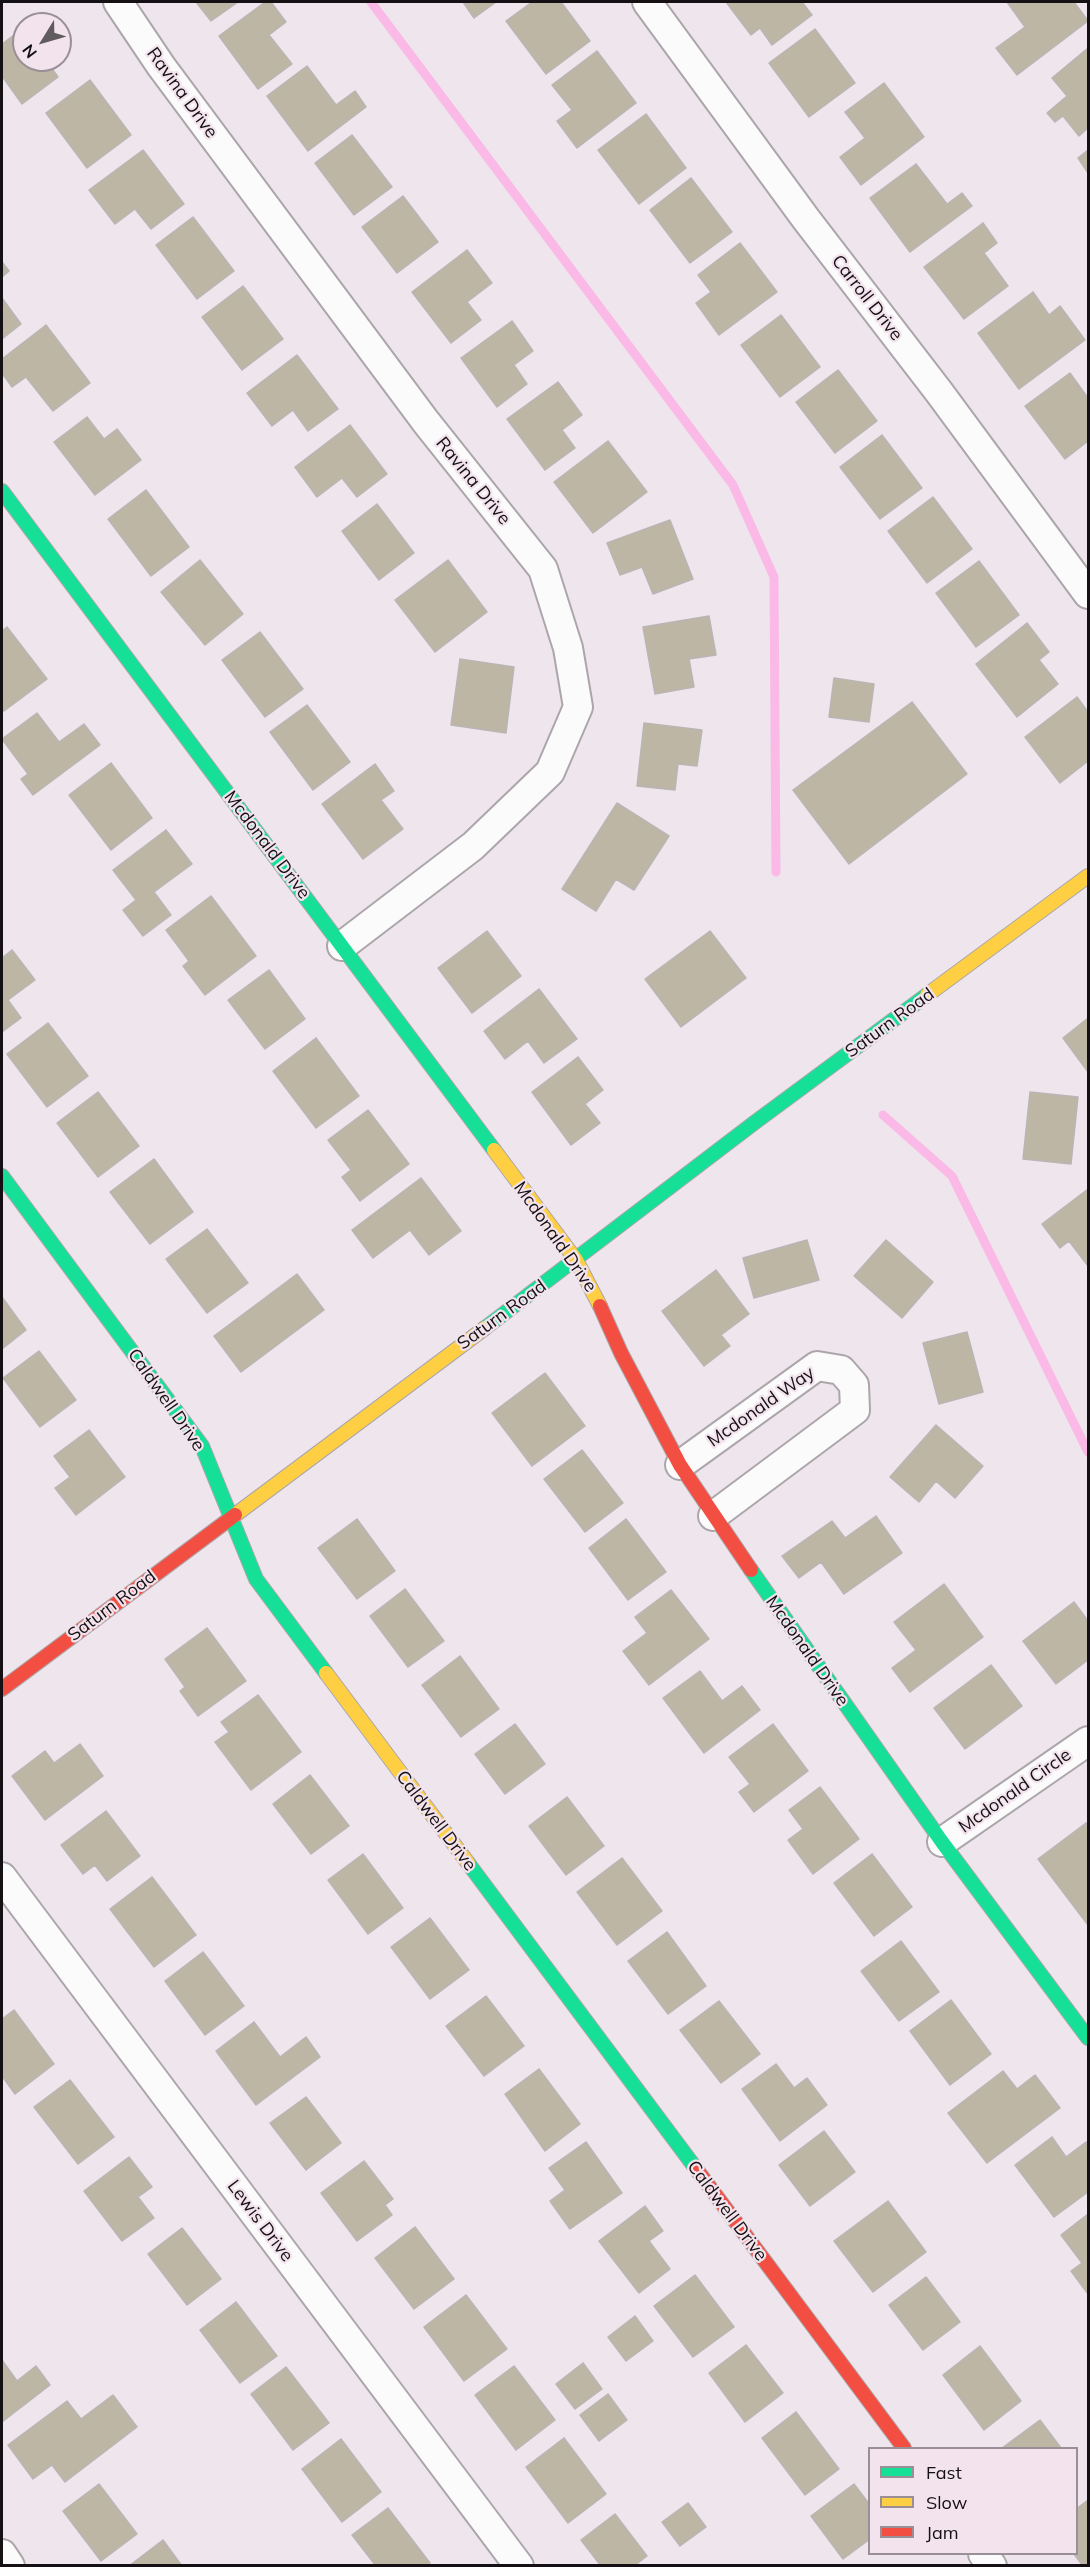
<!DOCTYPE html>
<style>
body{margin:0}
#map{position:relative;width:1090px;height:2567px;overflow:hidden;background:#eee6ec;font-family:Mulish,sans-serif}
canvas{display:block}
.frame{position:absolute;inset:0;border:3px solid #151013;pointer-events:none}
.legend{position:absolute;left:868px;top:2447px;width:210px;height:108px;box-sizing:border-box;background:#f2e3ed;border:2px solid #9a8f96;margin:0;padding:8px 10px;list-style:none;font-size:18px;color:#151013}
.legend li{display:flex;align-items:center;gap:12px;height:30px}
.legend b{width:30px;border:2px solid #9a8f96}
.north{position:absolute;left:12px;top:12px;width:60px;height:60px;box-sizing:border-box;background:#f2e3ed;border:2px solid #9a8f96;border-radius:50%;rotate:233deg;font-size:16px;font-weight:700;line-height:24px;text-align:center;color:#151013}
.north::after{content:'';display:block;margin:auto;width:21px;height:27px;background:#615b5f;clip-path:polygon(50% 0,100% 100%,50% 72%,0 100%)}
</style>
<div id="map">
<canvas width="1090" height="2567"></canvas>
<div class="frame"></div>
<ul class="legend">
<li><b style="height:8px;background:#16e098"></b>Fast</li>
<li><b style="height:8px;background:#ffcf43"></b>Slow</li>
<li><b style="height:8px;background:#f24e42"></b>Jam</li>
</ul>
<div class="north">N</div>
</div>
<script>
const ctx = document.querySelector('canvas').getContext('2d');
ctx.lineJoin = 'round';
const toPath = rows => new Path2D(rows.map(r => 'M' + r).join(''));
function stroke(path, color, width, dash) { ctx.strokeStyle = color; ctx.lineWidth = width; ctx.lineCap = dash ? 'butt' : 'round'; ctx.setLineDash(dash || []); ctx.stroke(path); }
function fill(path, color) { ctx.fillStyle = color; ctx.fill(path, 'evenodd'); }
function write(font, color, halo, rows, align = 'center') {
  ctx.font = font + ' Mulish,sans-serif'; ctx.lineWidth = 4.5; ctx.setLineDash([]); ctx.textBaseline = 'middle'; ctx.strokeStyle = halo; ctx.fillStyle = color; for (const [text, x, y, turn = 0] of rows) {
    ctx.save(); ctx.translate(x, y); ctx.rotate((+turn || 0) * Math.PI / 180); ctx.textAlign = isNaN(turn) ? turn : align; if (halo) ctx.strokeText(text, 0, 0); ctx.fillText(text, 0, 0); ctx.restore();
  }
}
stroke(toPath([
 [371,2,733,485,774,577,776,872],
 [883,1115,952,1176,1088,1452]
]), '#fab9e6', 9);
const building = toPath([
 [196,2,238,2,211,21,196,2],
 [265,2,271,2,286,22,269,35,292,64,258,89,219,36,265,2],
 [463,2,496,2,474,18,463,2],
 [532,2,561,2,590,41,546,74,506,21,532,2],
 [726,2,802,2,812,15,772,45,760,28,751,35,726,2],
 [1007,2,1074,2,1088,21,1017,75,996,48,1025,27,1007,2],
 [22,29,24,60,46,60,58,77,22,104,2,76,2,44,22,29],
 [815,29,855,83,809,117,769,63,815,29],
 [1088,48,1088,128,1079,136,1063,116,1055,122,1047,113,1067,96,1052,78,1088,48],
 [597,51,636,103,577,148,557,121,572,110,552,85,597,51],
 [307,66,336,105,355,91,366,107,308,151,267,96,307,66],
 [90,80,131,135,87,168,46,113,90,80],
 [884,83,924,137,861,185,840,157,865,138,845,112,884,83],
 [646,114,686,168,639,204,598,150,646,114],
 [352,135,392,187,354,215,315,163,352,135],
 [143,150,184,204,151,229,135,209,115,224,89,190,143,150],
 [1088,150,1088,173,1078,158,1088,150],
 [916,164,947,204,962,193,972,206,910,252,870,198,916,164],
 [691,178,732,232,690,263,650,210,691,178],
 [403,196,438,242,397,273,362,227,403,196],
 [193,217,234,271,197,299,156,245,193,217],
 [983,223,997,243,984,253,1008,286,964,319,924,267,983,223],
 [740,243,777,292,719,335,696,303,711,292,698,275,740,243],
 [467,250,492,283,467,302,481,320,451,343,412,292,467,250],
 [2,262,9,271,2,277,2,262],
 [243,286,283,339,242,370,202,317,243,286],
 [1033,292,1049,315,1060,306,1085,340,1019,389,978,333,1033,292],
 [2,298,21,324,2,339,2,298],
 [781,315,820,367,780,397,741,345,781,315],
 [512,321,533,351,514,365,527,384,497,407,461,358,512,321],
 [46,325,90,383,53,411,26,377,12,387,2,373,2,359,46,325],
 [297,355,338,409,308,431,293,410,272,426,247,393,297,355],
 [838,370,877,421,835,453,796,402,838,370],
 [1070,373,1088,398,1088,441,1065,459,1025,406,1070,373],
 [558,382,582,415,562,430,575,448,545,470,507,419,558,382],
 [87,417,104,439,117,429,141,460,95,495,54,442,87,417],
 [350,425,387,474,357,497,342,478,317,497,295,467,350,425],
 [882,435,922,488,880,519,840,467,882,435],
 [608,441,647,492,593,533,554,482,608,441],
 [146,490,189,547,151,576,108,519,146,490],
 [933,497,972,549,927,583,888,531,933,497],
 [377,504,414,553,379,580,342,531,377,504],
 [670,520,693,579,653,594,642,567,620,575,607,543,670,520],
 [200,560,243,614,205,645,161,592,200,560],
 [448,560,487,612,435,652,395,600,448,560],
 [979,561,1019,615,976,647,936,593,979,561],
 [709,616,716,655,689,659,694,687,655,694,643,627,709,616],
 [1027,623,1049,652,1039,660,1058,684,1017,717,976,664,1027,623],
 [7,627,47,679,4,711,2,708,2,631,7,627],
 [260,632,303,689,265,717,222,660,260,632],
 [460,659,514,667,506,733,451,725,460,659],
 [834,678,874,684,869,722,829,717,834,678],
 [1077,697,1088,712,1088,761,1060,783,1025,737,1077,697],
 [912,702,967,774,849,864,793,790,912,702],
 [307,705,350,762,313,790,270,732,307,705],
 [37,713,59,742,84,724,100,745,33,795,21,779,28,774,2,739,37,713],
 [644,723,702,730,697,766,678,764,675,790,637,786,644,723],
 [111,763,152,818,111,850,69,795,111,763],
 [375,764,394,791,381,800,403,829,363,859,322,804,375,764],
 [617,803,669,836,634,890,616,879,596,911,562,889,617,803],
 [166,830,192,864,154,892,171,915,143,936,123,910,136,900,113,870,166,830],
 [211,896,256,956,205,995,183,966,189,961,166,930,211,896],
 [487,931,521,976,472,1013,438,968,487,931],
 [710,931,746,978,681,1027,645,979,710,931],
 [12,950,35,980,8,1000,21,1018,2,1032,2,958,12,950],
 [269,970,305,1019,265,1049,228,1000,269,970],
 [539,989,577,1039,544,1063,528,1041,505,1059,484,1031,539,989],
 [1088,1018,1088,1072,1063,1038,1088,1018],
 [48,1023,88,1076,47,1107,7,1054,48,1023],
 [316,1038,359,1096,316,1128,273,1071,316,1038],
 [578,1057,603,1090,585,1104,600,1123,571,1145,532,1092,578,1057],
 [98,1092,139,1146,98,1177,57,1123,98,1092],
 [1030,1092,1078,1097,1071,1164,1023,1159,1030,1092],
 [368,1110,409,1164,360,1201,342,1177,351,1170,328,1140,368,1110],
 [154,1159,193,1212,150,1244,110,1192,154,1159],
 [421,1178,461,1231,429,1255,410,1230,373,1258,352,1230,421,1178],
 [1088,1189,1088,1266,1069,1241,1060,1248,1042,1224,1088,1189],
 [207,1229,248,1283,207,1313,166,1259,207,1229],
 [807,1240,819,1280,754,1298,743,1258,807,1240],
 [886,1240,933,1282,902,1318,854,1276,886,1240],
 [716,1270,749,1314,721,1335,730,1346,704,1366,662,1311,716,1270],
 [297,1274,324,1310,241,1372,214,1336,297,1274],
 [2,1297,26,1330,2,1349,2,1297],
 [967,1332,983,1392,939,1404,923,1343,967,1332],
 [39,1351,76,1400,40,1427,3,1378,39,1351],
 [545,1373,585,1426,532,1466,492,1413,545,1373],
 [936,1425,983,1466,955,1498,936,1481,919,1502,890,1477,936,1425],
 [89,1430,125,1477,76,1515,55,1488,70,1477,54,1456,89,1430],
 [582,1450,623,1503,585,1532,544,1479,582,1450],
 [876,1516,902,1553,844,1594,821,1562,799,1578,782,1556,832,1521,845,1538,876,1516],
 [357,1519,395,1571,357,1599,318,1548,357,1519],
 [626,1519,666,1572,628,1600,589,1548,626,1519],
 [944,1584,983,1637,910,1692,892,1668,916,1650,894,1622,944,1584],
 [405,1589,444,1641,408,1667,370,1616,405,1589],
 [671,1590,709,1639,649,1685,623,1651,647,1633,635,1617,671,1590],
 [1074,1602,1088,1621,1088,1660,1056,1684,1023,1641,1074,1602],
 [207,1628,246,1681,198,1716,180,1691,185,1687,165,1659,207,1628],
 [460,1656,499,1709,461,1737,422,1685,460,1656],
 [991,1665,1022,1706,965,1749,934,1708,991,1665],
 [700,1671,722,1701,742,1686,760,1710,704,1753,663,1698,700,1671],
 [258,1695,301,1752,251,1790,215,1742,229,1732,221,1722,258,1695],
 [515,1724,545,1764,505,1794,475,1754,515,1724],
 [773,1724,808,1771,754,1812,739,1792,750,1784,729,1757,773,1724],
 [80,1744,103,1776,45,1820,12,1776,45,1751,54,1763,80,1744],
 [310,1775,349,1826,311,1854,273,1804,310,1775],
 [820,1787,859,1839,813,1874,788,1840,803,1829,789,1810,820,1787],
 [567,1797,604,1846,566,1875,529,1826,567,1797],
 [106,1811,140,1856,107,1881,95,1865,83,1874,61,1845,106,1811],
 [1086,1823,1088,1826,1088,1925,1038,1859,1086,1823],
 [363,1854,403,1908,368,1934,328,1880,363,1854],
 [872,1854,912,1907,874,1936,834,1883,872,1854],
 [622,1858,662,1911,617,1945,577,1892,622,1858],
 [152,1877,196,1935,154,1967,110,1909,152,1877],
 [430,1918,469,1970,430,1999,391,1947,430,1918],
 [667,1932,706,1986,668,2014,628,1961,667,1932],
 [901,1941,939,1992,899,2021,861,1971,901,1941],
 [203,1952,244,2006,205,2035,165,1981,203,1952],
 [486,1996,524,2046,484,2076,446,2026,486,1996],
 [951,2000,991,2054,950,2085,910,2031,951,2000],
 [719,2001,760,2054,721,2083,680,2030,719,2001],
 [14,2010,54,2064,15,2094,2,2076,2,2019,14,2010],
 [254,2022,280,2057,306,2037,320,2057,256,2105,216,2051,254,2022],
 [776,2064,794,2088,807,2078,827,2105,780,2141,742,2089,776,2064],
 [539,2069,580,2124,545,2151,505,2094,539,2069],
 [1003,2071,1017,2089,1035,2075,1060,2108,987,2163,948,2113,1003,2071],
 [70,2080,114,2137,78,2164,34,2107,70,2080],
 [306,2097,341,2143,306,2170,270,2123,306,2097],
 [824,2131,855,2172,810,2206,779,2165,824,2131],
 [1052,2137,1066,2157,1086,2142,1088,2146,1088,2192,1054,2217,1015,2165,1052,2137],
 [586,2142,622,2193,570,2229,550,2201,565,2190,549,2168,586,2142],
 [129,2157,152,2187,138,2197,154,2218,122,2241,84,2191,129,2157],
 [364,2161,393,2199,385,2205,392,2215,357,2241,321,2193,364,2161],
 [888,2201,926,2252,873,2292,834,2241,888,2201],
 [645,2206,663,2231,649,2241,670,2269,639,2293,599,2241,645,2206],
 [1088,2214,1088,2294,1071,2271,1082,2263,1061,2235,1088,2214],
 [415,2227,454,2279,414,2309,375,2258,415,2227],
 [182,2228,221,2279,187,2305,148,2254,182,2228],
 [695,2275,734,2327,693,2357,654,2306,695,2275],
 [926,2277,960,2322,923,2350,889,2305,926,2277],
 [466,2295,507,2349,464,2381,424,2327,466,2295],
 [236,2302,277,2356,240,2383,200,2330,236,2302],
 [635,2316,653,2341,626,2361,608,2337,635,2316],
 [746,2345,783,2393,745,2422,709,2373,746,2345],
 [980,2346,1021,2401,984,2430,943,2375,980,2346],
 [2,2360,17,2381,36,2366,50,2385,2,2422,2,2360],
 [583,2363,602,2389,575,2409,556,2384,583,2363],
 [514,2366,555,2420,516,2450,475,2395,514,2366],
 [286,2367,329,2423,293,2450,251,2394,286,2367],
 [608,2394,627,2420,599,2441,580,2415,608,2394],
 [113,2395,137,2427,65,2482,52,2465,33,2479,8,2445,67,2401,81,2419,113,2395],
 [796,2412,839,2469,805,2495,762,2438,796,2412],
 [1040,2420,1061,2448,1002,2448,1040,2420],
 [564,2438,606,2494,568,2523,526,2467,564,2438],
 [341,2439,381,2492,342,2522,302,2469,341,2439],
 [99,2484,137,2534,101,2561,63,2511,99,2484],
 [854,2484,870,2505,870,2539,843,2559,811,2516,854,2484],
 [1088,2500,1088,2566,1083,2566,1074,2554,1076,2554,1076,2509,1088,2500],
 [688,2503,706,2527,680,2546,662,2522,688,2503],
 [388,2508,430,2563,427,2566,376,2566,352,2535,388,2508],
 [615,2514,647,2556,634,2566,601,2566,581,2540,615,2514],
 [163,2540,182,2566,129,2566,163,2540]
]);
fill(building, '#bdb6a4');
stroke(building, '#b9b5b5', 1.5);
const street = toPath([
 [118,2,161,66,426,422,543,569,568,648,578,707,550,772,473,846,342,946],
 [647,2,806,219,939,392,1088,594],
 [680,1465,817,1366,841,1370,854,1385,855,1410,713,1516],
 [942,1842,1088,1741],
 [2,1877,519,2566],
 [2,2554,10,2566],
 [983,2554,992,2566]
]);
const fast = toPath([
 [2,491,494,1150],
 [2,1176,202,1446,256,1579,326,1673],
 [485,1328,754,1123,927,995],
 [751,1570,942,1842,1088,2038],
 [468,1863,697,2170]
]);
const slow = toPath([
 [927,995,1088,876],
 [494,1150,576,1260,600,1306],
 [235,1515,485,1328],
 [326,1673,468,1863]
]);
const jam = toPath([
 [600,1306,621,1353,680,1465,751,1570],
 [2,1689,235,1515],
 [697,2170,904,2448]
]);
stroke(street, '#aca6ab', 32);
stroke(fast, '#aca6ab', 16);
stroke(slow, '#aca6ab', 16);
stroke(jam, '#aca6ab', 16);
stroke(street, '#fcfbfc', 28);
stroke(fast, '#16e098', 14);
stroke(slow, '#ffcf43', 14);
stroke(jam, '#f24e42', 14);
write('18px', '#151013', '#f2e3ed', [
 ["Ravina Drive",182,93,54],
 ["Carroll Drive",867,298,52],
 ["Ravina Drive",473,481,51],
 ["Mcdonald Drive",267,845,53],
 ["Saturn Road",890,1023,-36],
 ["Mcdonald Drive",555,1237,55],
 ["Saturn Road",502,1315,-36],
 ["Caldwell Drive",166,1400,55],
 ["Mcdonald Way",761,1407,-35],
 ["Saturn Road",112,1606,-37],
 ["Mcdonald Drive",807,1651,55],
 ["Mcdonald Circle",1015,1791,-35],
 ["Caldwell Drive",436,1821,53],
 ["Caldwell Drive",727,2211,53],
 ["Lewis Drive",260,2221,53]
]);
</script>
